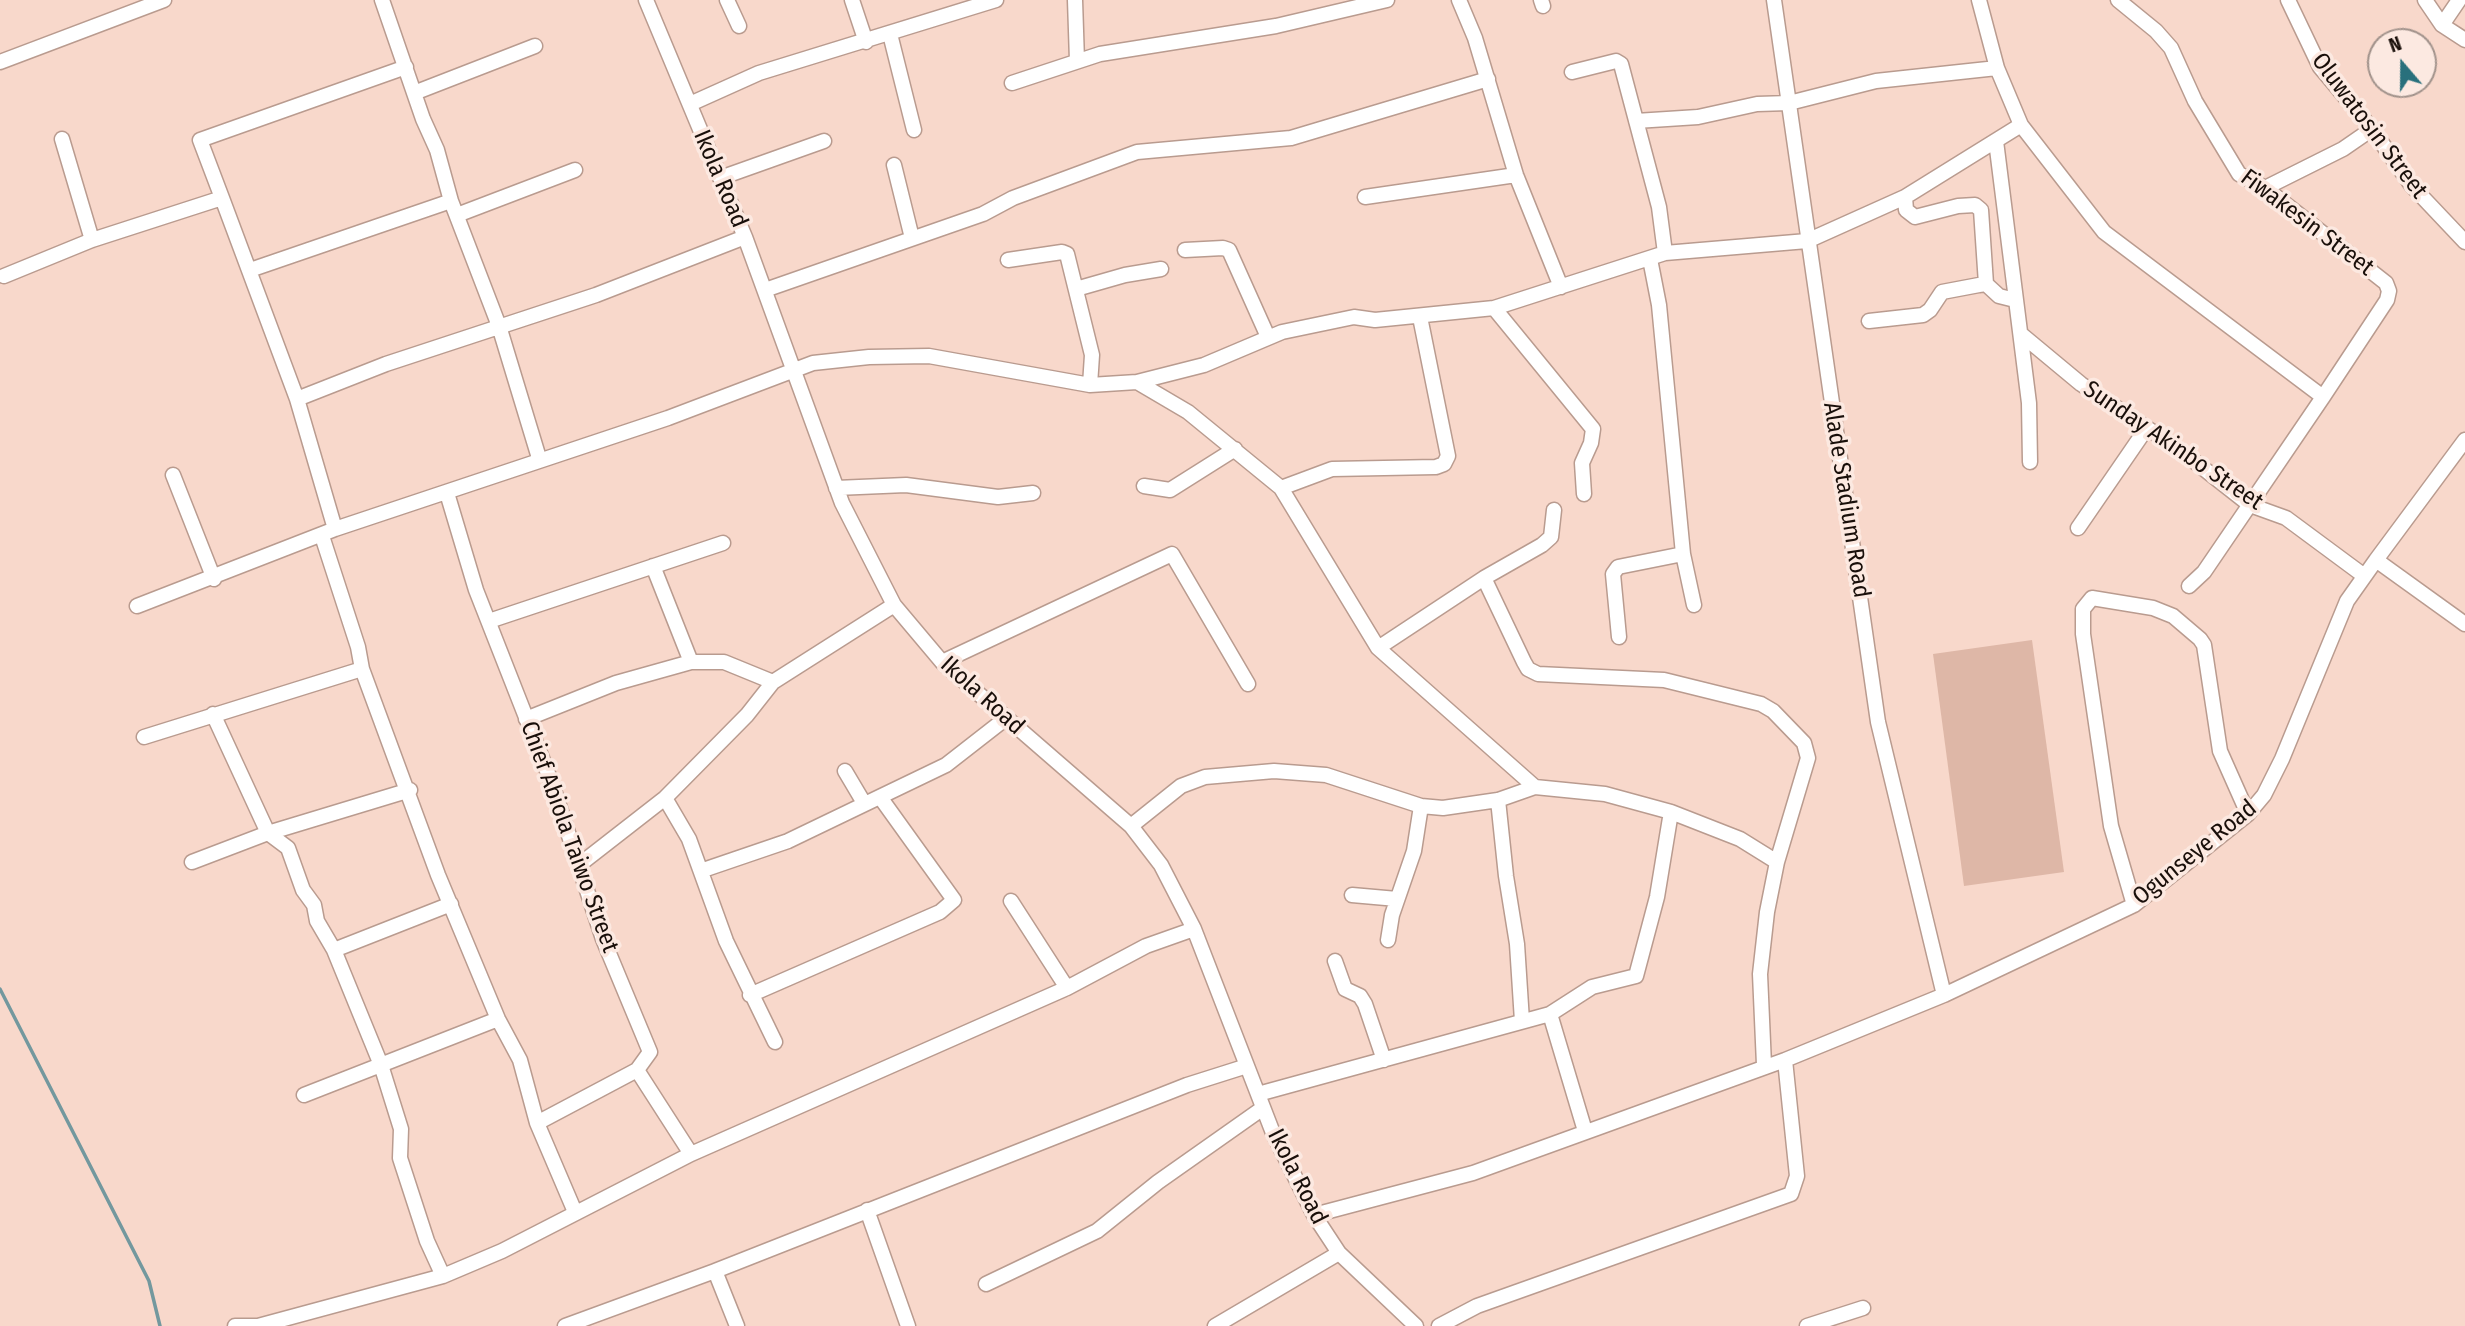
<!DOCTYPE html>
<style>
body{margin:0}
#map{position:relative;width:2465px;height:1326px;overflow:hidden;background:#f8d8cb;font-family:"Fira Sans Condensed",sans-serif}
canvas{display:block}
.north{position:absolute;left:2367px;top:28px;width:70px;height:70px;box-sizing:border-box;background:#fce9e1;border:2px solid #a1928b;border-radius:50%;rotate:340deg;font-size:19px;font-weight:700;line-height:28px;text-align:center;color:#190f0a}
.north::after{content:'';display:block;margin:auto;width:24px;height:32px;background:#29707c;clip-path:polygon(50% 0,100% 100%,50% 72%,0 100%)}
</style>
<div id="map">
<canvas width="2465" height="1326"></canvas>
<div class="north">N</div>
</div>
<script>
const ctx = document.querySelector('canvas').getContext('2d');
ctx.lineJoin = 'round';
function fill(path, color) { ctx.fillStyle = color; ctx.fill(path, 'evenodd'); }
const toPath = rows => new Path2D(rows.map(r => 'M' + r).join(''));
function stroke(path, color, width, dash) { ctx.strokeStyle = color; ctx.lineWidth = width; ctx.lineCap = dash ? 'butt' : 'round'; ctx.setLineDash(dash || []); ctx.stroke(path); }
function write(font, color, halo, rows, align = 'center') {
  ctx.font = font + ' "Fira Sans Condensed",sans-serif'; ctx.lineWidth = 7; ctx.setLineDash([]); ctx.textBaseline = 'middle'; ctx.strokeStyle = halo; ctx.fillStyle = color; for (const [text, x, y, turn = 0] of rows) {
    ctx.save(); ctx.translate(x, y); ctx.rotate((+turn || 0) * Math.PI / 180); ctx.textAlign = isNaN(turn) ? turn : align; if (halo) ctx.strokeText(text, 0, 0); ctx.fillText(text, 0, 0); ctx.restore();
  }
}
fill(toPath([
 [2032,640,2064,872,1964,886,1933,654]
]), '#deb7a7');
stroke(toPath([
 [0,989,149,1281,160,1326]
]), '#73989e', 3.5);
const minor = toPath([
 [382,0,423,119,437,150,451,201,499,326,539,458],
 [646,0,745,237,842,503,894,605,942,662,1131,826,1161,865,1194,929,1273,1133,1314,1215,1339,1253,1416,1326],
 [727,0,739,26],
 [852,0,866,42],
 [1075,0,1077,61],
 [1459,0,1475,38,1516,175,1561,287],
 [1541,0,1543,6],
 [1774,0,1878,722,1944,995],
 [1979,0,1997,68,2021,125],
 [2118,0,2156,31,2171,48,2195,101,2239,174,2265,188,2386,283,2389,291,2387,300,2323,397,2204,572,2189,586],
 [2288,0,2320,67,2372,129,2412,186,2465,242],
 [2425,0,2442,25,2465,40],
 [2442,25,2459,0],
 [890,34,914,130],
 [0,62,164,0],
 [1572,72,1616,61,1621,64,1659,207,1665,253],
 [1012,83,1100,54,1276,26,1387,0],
 [414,93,535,46],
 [690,104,759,73,996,0],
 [1636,121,1698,117,1757,104,1789,103,1876,81,1997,68],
 [62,139,92,240],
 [1996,141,2029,403,2030,462],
 [894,165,912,238],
 [720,178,824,141],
 [2265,188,2343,149,2372,129],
 [1365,197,1516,175],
 [1905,197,1906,210,1915,217,1958,206,1975,205,1981,210,1986,284],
 [222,198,200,140,406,67],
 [457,215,575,170],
 [1185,250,1223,248,1229,250,1268,337],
 [1650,259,1659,305,1683,554,1694,605],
 [1008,260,1062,252,1067,254,1092,355,1090,385],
 [250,270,451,201],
 [4,276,92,240,222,198,297,399,335,529],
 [1076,289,1125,275,1161,269],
 [765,290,983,214,1013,198,1137,152,1291,138,1488,79],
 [1494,308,1593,429,1591,443,1582,463,1584,494],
 [1869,321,1923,315,1930,310,1942,292,1979,285,1986,284,1999,296,2015,300],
 [2022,335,2081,384,2180,450,2250,505,2286,518,2363,575],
 [1137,382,1188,412,1281,488,1332,469,1436,467,1444,464,1448,456,1420,317],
 [297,399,386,364,596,295,745,237],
 [173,475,214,579],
 [1144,486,1170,490,1235,449],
 [836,488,906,485,998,497,1033,493],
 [1281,488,1378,648,1535,787,1605,794,1671,812,1740,839,1777,862],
 [447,493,476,590,551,781,603,939,650,1052,637,1070,537,1123],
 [2078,528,2146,429],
 [322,536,358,647,362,669,438,875,498,1019,520,1060,537,1123,575,1212],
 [2376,560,2465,440],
 [653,566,691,662],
 [1484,578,1524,662,1528,669,1538,674,1664,680,1761,704,1773,711,1804,743,1808,758,1777,862,1767,912,1760,974,1764,1065],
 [137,606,335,529,668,418,813,363,869,357,929,356,1090,385,1137,382,1204,365,1282,332,1354,317,1375,320,1494,308,1665,253,1807,241,1905,197,2021,125,2104,232,2323,397],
 [489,621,723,543],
 [1619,637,1613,574,1618,567,1683,554],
 [1378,648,1484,578,1542,545,1551,537,1554,510],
 [942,662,1172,554,1248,684],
 [213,714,268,833,288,848,303,890,314,905,317,921,334,950,381,1065,401,1129,400,1158,427,1241,443,1276],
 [526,719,616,683,691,662,724,662,773,682],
 [144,737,362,669],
 [845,771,864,803],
 [665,798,689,839,726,941,775,1042],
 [1498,800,1506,876,1517,944,1522,1021],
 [1131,826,1181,786,1205,777,1274,771,1326,775,1421,806,1443,808,1498,800,1535,787],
 [192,862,268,833,410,790],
 [579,865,665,798,747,715,773,682,894,605],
 [703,870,788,841,946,765,1005,719],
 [1352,895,1397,899],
 [1011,901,1067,988],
 [2134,905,2111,826,2083,634,2083,609,2092,598,2153,608,2173,616,2200,639,2204,645,2220,751,2248,814],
 [1388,940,1392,915,1414,851,1421,806],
 [334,950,451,904],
 [1335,961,1345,989,1360,996,1365,1004,1384,1060],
 [750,995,940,912,954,900,880,797],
 [1550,1014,1585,1131],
 [637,1070,691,1154],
 [1258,1094,1550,1014,1592,987,1636,976,1657,897,1671,812],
 [304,1095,498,1019],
 [867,1210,908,1326],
 [1314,1215,1473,1173,1785,1060,1944,995,2134,905,2248,814,2264,795,2282,759,2347,601,2376,560,2465,624],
 [715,1271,737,1326],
 [986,1284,1097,1231,1158,1182,1263,1108],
 [235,1326,258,1326,443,1276,502,1251,691,1154,1067,988,1146,946,1194,929],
 [565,1326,715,1271,1187,1085,1247,1066],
 [1215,1326,1339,1253],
 [1439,1326,1477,1306,1791,1194,1797,1176,1785,1060],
 [1807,1326,1863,1308]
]);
stroke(minor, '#b99b8f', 17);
stroke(minor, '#fff', 14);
write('24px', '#190f0a', '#fce9e1', [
 ["Oluwatosin Street",2369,126,53],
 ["Ikola Road",720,179,67],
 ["Fiwakesin Street",2307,223,37],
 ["Sunday Akinbo Street",2173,446,34],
 ["Alade Stadium Road",1846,500,81],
 ["Ikola Road",982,696,42],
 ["Chief Abiola Taiwo Street",569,837,70],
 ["Ogunseye Road",2195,853,-39],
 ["Ikola Road",1297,1177,63]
]);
</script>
